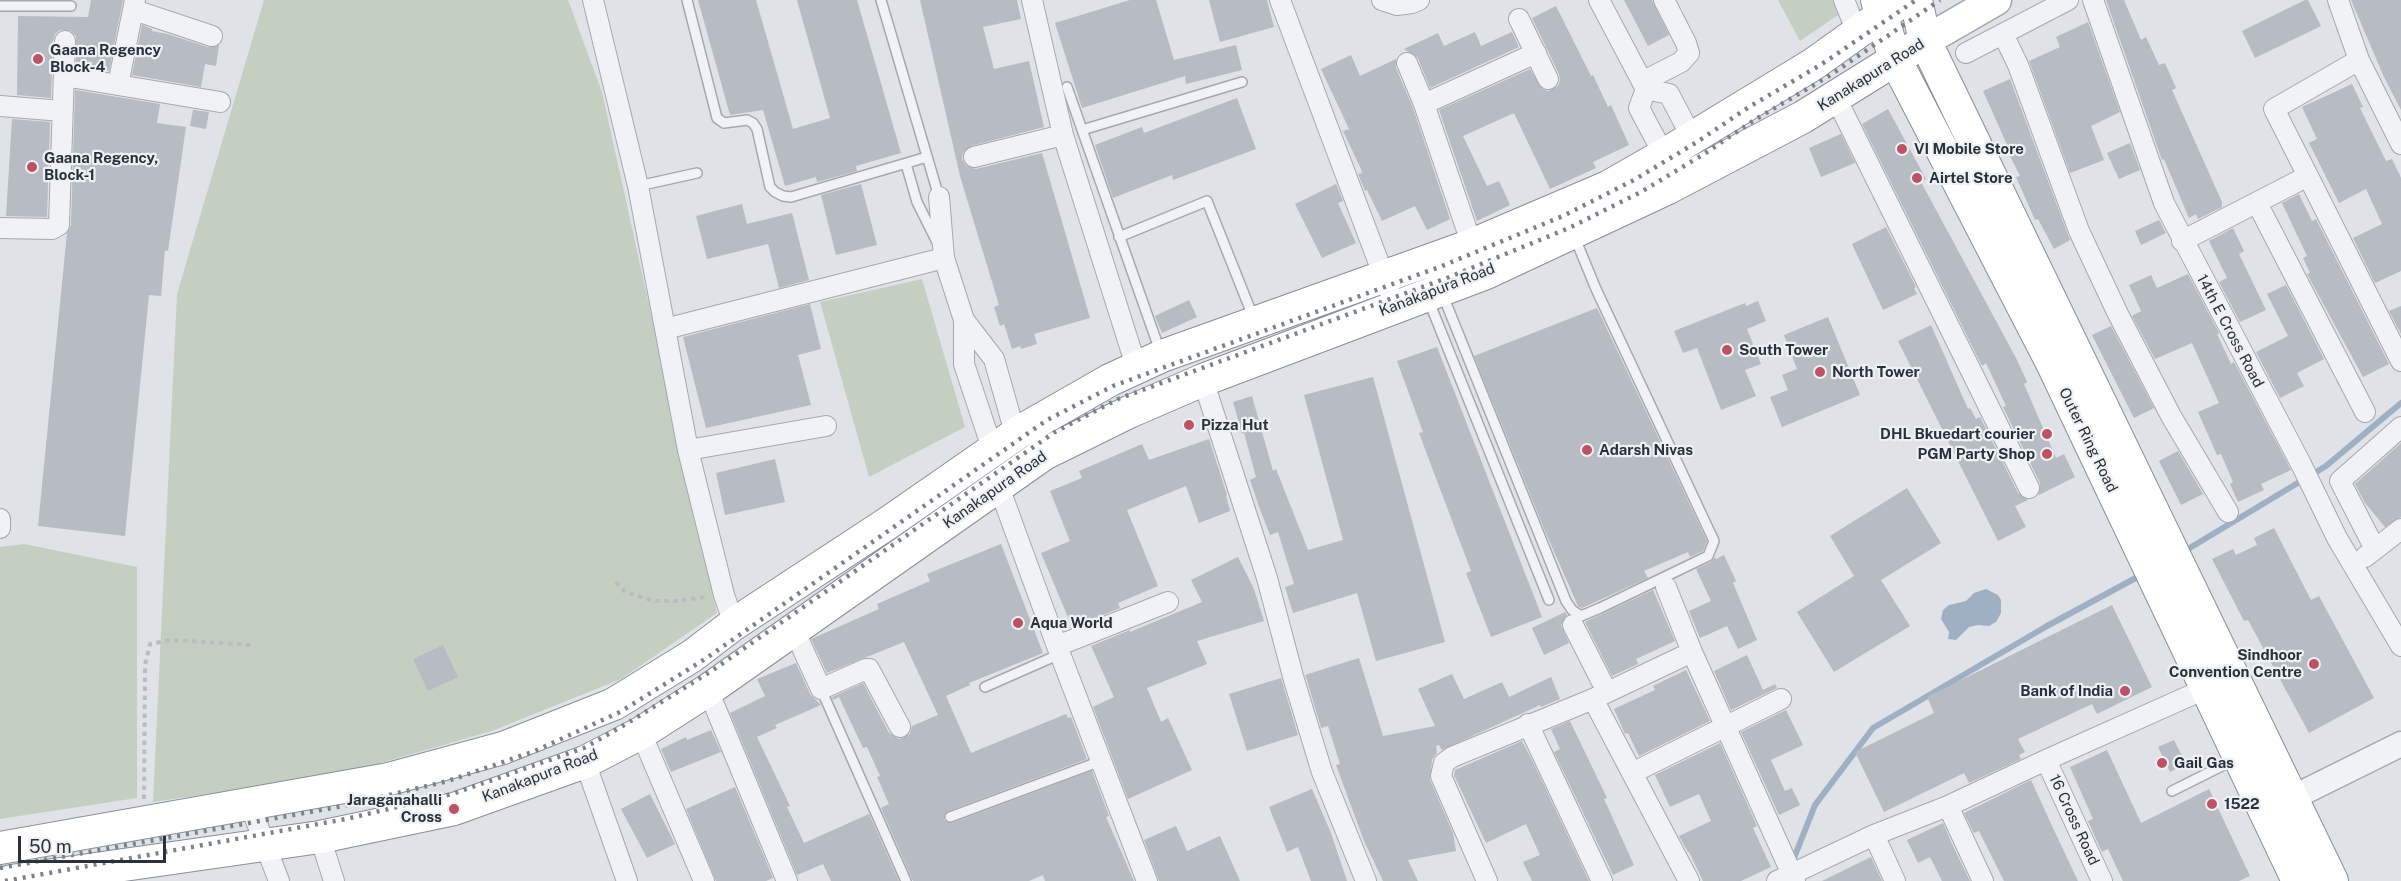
<!DOCTYPE html>
<style>
body{margin:0}
#map{position:relative;width:2401px;height:881px;overflow:hidden;background:#dfe2e6;font-family:"Public Sans",sans-serif}
canvas{display:block}
.scale{position:absolute;left:18px;top:836px;width:148px;height:27px;box-sizing:border-box;border:3px solid #2a313b;border-top:0;padding-left:8px;font-size:18px;line-height:21px;white-space:nowrap;color:#2a313b;-webkit-text-stroke:4px #eef1f4;paint-order:stroke}
</style>
<div id="map">
<canvas width="2401" height="881"></canvas>
<div class="scale">50 m</div>
</div>
<script>
const ctx = document.querySelector('canvas').getContext('2d');
ctx.lineJoin = 'round';
function fill(path, color) { ctx.fillStyle = color; ctx.fill(path, 'evenodd'); }
const toPath = rows => new Path2D(rows.map(r => 'M' + r).join(''));
function stroke(path, color, width, dash) { ctx.strokeStyle = color; ctx.lineWidth = width; ctx.lineCap = dash ? 'butt' : 'round'; ctx.setLineDash(dash || []); ctx.stroke(path); }
function write(font, color, halo, rows, align = 'center') {
  ctx.font = font + ' "Public Sans",sans-serif'; ctx.lineWidth = 4.5; ctx.setLineDash([]); ctx.textBaseline = 'middle'; ctx.strokeStyle = halo; ctx.fillStyle = color; for (const [text, x, y, turn = 0] of rows) {
    ctx.save(); ctx.translate(x, y); ctx.rotate((+turn || 0) * Math.PI / 180); ctx.textAlign = isNaN(turn) ? turn : align; if (halo) ctx.strokeText(text, 0, 0); ctx.fillText(text, 0, 0); ctx.restore();
  }
}
fill(toPath([
 [264,0,568,0,602,92,717,613,621,679,492,731,342,774,153,802,177,294],
 [1778,0,1833,0,1838,15,1800,41],
 [922,279,965,427,869,477,820,302],
 [24,544,137,567,137,798,0,819,0,547]
]), '#c5cfc1');
fill(toPath([
 [1986,589,1998,595,2001,600,2001,613,1996,622,1989,626,1978,625,1969,627,1956,640,1948,639,1949,632,1941,619,1943,610,1949,605,1966,601,1974,593]
]), '#9eb0c2');
stroke(toPath([
 [2183,552,2326,466,2401,403],
 [1792,863,1815,805,1873,728,2047,626,2143,574]
]), '#9eb0c2', 6);
fill(toPath([
 [91,0,123,0,109,71,76,66,76,36,71,31,60,30,55,34,53,41,51,98,17,95,18,16,88,17],
 [698,0,756,0,793,129,830,118,797,0,857,0,901,153,856,166,857,171,817,182,816,177,785,186,763,110,730,115],
 [920,0,1017,0,1021,19,983,27,994,69,1029,61,1044,127,971,146,963,153,962,159,966,166,976,169,1042,153,1090,318,1034,334,1037,344,1021,349,1020,346,1012,349,1004,324,1000,326,994,307,999,305,960,176],
 [1130,0,1156,0,1174,60,1236,45,1242,70,1186,84,1185,76,1082,108,1055,23],
 [1209,0,1267,0,1274,27,1220,42],
 [1624,0,1652,0,1669,35,1648,46],
 [2106,0,2124,0,2141,40,2146,37,2159,65,2165,63,2176,88,2172,90,2222,202,2222,207,2198,219,2196,214,2189,218,2164,159,2162,160],
 [2305,0,2308,0,2321,26,2255,58,2242,31],
 [2351,0,2401,0,2401,110,2384,77],
 [1556,6,1591,76,1593,75,1608,107,1611,105,1629,145,1593,162,1596,168,1550,189,1514,113,1463,136,1487,186,1499,181,1510,205,1477,221,1439,110,1530,69,1542,89,1548,91,1558,86,1560,80,1559,74,1532,18],
 [2088,22,2120,112,2091,126,2104,160,2070,173,2029,61,2060,47,2056,37],
 [142,25,152,29,152,31,167,34,208,47,219,45,216,66,205,64,201,87,132,75],
 [1475,32,1481,46,1512,32,1519,47,1430,88,1418,58,1404,49,1438,33,1444,46],
 [1351,55,1360,76,1396,59,1396,68,1413,108,1450,219,1427,230,1415,206,1382,221,1367,190,1365,191,1358,174,1362,173,1361,169,1343,131,1349,129,1321,69],
 [2010,79,2070,240,2054,249,2038,219,2035,220,2016,177,2020,176,2006,148,2008,147,1983,91],
 [2352,84,2363,107,2360,108,2386,161,2392,159,2401,178,2401,271,2375,283,2353,238,2382,224,2366,189,2339,203,2309,143,2317,139,2302,107],
 [75,90,160,104,157,123,186,127,168,251,165,250,161,296,149,295,125,536,38,526,67,233,71,225],
 [1237,98,1256,149,1173,180,1172,175,1113,198,1095,145,1142,127,1144,133],
 [1888,109,1926,179,1921,182,2016,358,2027,382,2024,384,2056,458,2064,454,2075,477,2039,495,2040,483,2003,407,2006,406,1986,363,1982,366,1862,124],
 [193,110,209,112,206,129,190,126],
 [12,119,50,122,47,217,6,216],
 [1841,134,1855,163,1821,177,1809,148],
 [2130,143,2140,170,2119,179,2107,153],
 [861,184,877,245,836,255,821,195],
 [1336,184,1343,201,1338,203,1356,243,1322,258,1295,204],
 [2299,194,2312,221,2316,219,2389,364,2363,377,2307,274,2310,273,2303,258,2307,256,2282,203],
 [742,204,747,224,792,213,809,280,779,288,768,244,707,259,696,216],
 [2159,220,2166,233,2141,245,2135,231],
 [1886,227,1916,287,1914,288,1917,294,1883,310,1852,244],
 [2233,228,2244,251,2239,254,2266,310,2240,322,2219,282,2227,278,2209,241],
 [2188,274,2219,333,2217,334,2231,364,2234,362,2291,470,2261,484,2264,490,2238,502,2230,484,2233,482,2221,454,2217,455,2198,412,2219,403,2192,343,2155,359,2132,316,2141,311,2129,285,2151,275,2157,288],
 [2286,285,2324,359,2297,373,2304,386,2280,398,2256,352,2288,336,2267,294],
 [1189,300,1197,317,1162,333,1155,316],
 [1758,301,1766,321,1747,329,1761,364,1745,370,1756,396,1721,410,1697,348,1683,353,1674,331,1745,303,1746,306],
 [810,304,821,349,798,355,811,405,706,428,683,337],
 [2401,306,2401,334,2389,311],
 [1597,308,1707,541,1703,551,1690,557,1688,552,1644,571,1648,578,1582,608,1578,606,1545,531,1474,356],
 [1828,317,1860,395,1782,427,1770,397,1788,390,1782,375,1797,369,1784,335],
 [1931,325,1968,409,1970,408,1976,419,1980,417,2018,493,2028,500,2015,506,2026,527,1998,541,1898,341],
 [2111,326,2154,408,2134,418,2092,335],
 [1437,347,1542,617,1491,637,1466,573,1471,571,1419,433,1423,432,1397,361],
 [1373,377,1445,642,1376,661,1357,593,1293,613,1285,587,1294,584,1278,532,1270,535,1258,504,1250,480,1256,477,1244,433,1242,434,1233,402,1252,396,1273,471,1276,469,1308,550,1343,540,1304,395],
 [1209,439,1227,495,1226,495,1230,511,1199,523,1186,486,1127,510,1158,586,1118,603,1120,608,1081,624,1079,619,1070,622,1041,553,1070,541,1050,491,1082,478,1079,471,1142,444,1149,460],
 [2401,443,2401,517,2385,527,2365,503,2355,484],
 [2178,451,2203,494,2181,505,2159,461],
 [775,459,785,502,725,515,716,473],
 [1907,488,1941,543,1881,580,1910,626,1834,672,1797,612,1854,576,1830,536],
 [2274,528,2311,600,2319,596,2374,698,2309,733,2248,620,2244,621,2212,559,2233,549,2236,555,2257,545,2254,538],
 [1001,544,1043,653,969,683,970,685,946,696,971,753,1066,714,1068,718,1071,717,1087,759,948,811,944,815,944,820,948,823,952,823,1092,771,1109,816,1106,817,1134,881,1045,881,1043,875,1029,881,913,881,881,808,889,804,877,777,880,776,867,747,863,748,839,697,833,700,832,697,863,683,889,733,899,739,910,734,912,726,938,715,904,642,827,673,811,639,879,609,877,604,930,581,927,574],
 [1724,555,1736,581,1733,583,1757,640,1738,649,1727,626,1700,638,1689,611,1711,601,1696,569,1711,562,1715,557,1716,559],
 [1238,557,1254,589,1264,621,1197,641,1207,664,1147,688,1161,722,1168,718,1192,770,1128,799,1093,707,1114,697,1091,646,1130,630,1130,632,1202,602,1191,580],
 [1653,590,1675,641,1636,659,1638,664,1612,676,1585,622],
 [2112,605,2152,687,2097,714,2092,704,2018,739,2025,752,2019,755,2021,759,1969,783,1964,773,1884,812,1855,752,1934,713,1927,697],
 [1565,612,1567,615,1561,625,1569,643,1544,655,1532,628],
 [443,645,458,677,428,691,413,659],
 [1747,655,1763,690,1775,684,1777,688,1731,710,1714,671],
 [1359,658,1383,736,1435,726,1418,689,1452,674,1464,699,1502,682,1509,697,1551,677,1560,699,1541,707,1540,705,1442,750,1439,745,1436,746,1437,753,1432,760,1430,780,1453,833,1456,851,1408,860,1418,881,1383,881,1364,841,1336,765,1340,764,1328,726,1321,728,1306,677,1305,675],
 [796,663,810,694,821,705,775,725,777,728,757,737,790,806,787,807,804,843,869,814,899,881,831,881,823,864,797,875,730,713,765,696,757,679],
 [1686,670,1710,721,1639,756,1628,733,1625,734,1614,709,1655,690,1653,686],
 [1281,678,1298,735,1247,751,1229,694],
 [1786,710,1803,745,1771,760,1785,791,1792,788,1800,805,1779,815,1741,732],
 [1570,721,1607,798,1604,799,1634,865,1613,875,1554,752,1560,749,1551,729],
 [711,730,721,752,671,772,661,749,686,737,687,740],
 [2174,740,2186,764,2170,772,2158,747],
 [1522,741,1533,762,1589,881,1532,881,1523,862,1540,855,1526,824,1486,843,1454,775,1455,770],
 [1720,743,1757,826,1753,828,1771,867,1741,881,1703,881,1689,852,1688,852,1679,836,1711,821,1699,794,1670,807,1655,775],
 [2107,750,2141,823,2209,789,2250,876,2239,881,2123,881,2108,849,2102,852,2088,821,2093,819,2070,767],
 [2031,780,2052,826,2078,881,2004,881,1979,831,1974,833,1964,813],
 [735,787,773,878,766,881,716,881,686,809],
 [1312,789,1331,833,1347,881,1311,881,1298,847,1287,852,1269,807],
 [650,794,675,844,647,858,621,809],
 [1943,823,1952,844,1970,881,1942,881,1930,857,1918,863,1907,840],
 [1176,826,1187,851,1220,836,1240,881,1159,881,1144,840],
 [1871,857,1882,881,1822,881]
]), '#b7bbc2');
const service = toPath([
 [687,0,717,118,724,123,747,120,753,123,757,129,770,187,775,192,783,196,791,197,927,157],
 [881,0,939,197],
 [0,6,71,6],
 [1067,87,1160,351],
 [1082,130,1242,82],
 [906,164,917,202,937,242],
 [638,186,697,173],
 [1119,237,1207,201,1254,319],
 [1442,293,1566,601,1572,610,1581,616,1600,608,1708,556,1714,541,1596,289,1575,238],
 [1428,299,1549,600],
 [985,687,1060,654],
 [821,689,906,881],
 [2172,791,2234,760],
 [950,817,1101,761]
]);
const minor = toPath([
 [593,0,638,186,688,450,724,595,734,624],
 [1032,0,1063,135,1137,369],
 [1280,0,1395,306],
 [1382,0,1397,5,1412,3,1419,0],
 [1599,0,1646,89],
 [1844,0,1857,32],
 [2093,0,2164,203,2302,466,2337,538,2401,646],
 [134,10,212,36],
 [1519,19,1548,79],
 [2003,34,2018,65,2079,231,2118,314,2171,416,2228,512],
 [1966,53,2068,0],
 [2359,60,2401,144],
 [1407,63,1424,104,1472,245],
 [64,76,220,102],
 [1642,82,1681,62,1689,53,1686,43,1664,0],
 [118,85,135,0],
 [1836,98,2029,488],
 [1424,104,1536,53],
 [0,106,62,111],
 [1664,155,1639,108,1646,89,1669,94,1692,138],
 [974,157,1063,135],
 [2308,176,2401,361],
 [939,197,944,258,964,320],
 [2257,203,2365,412],
 [0,228,52,229,59,225,65,41],
 [2182,241,2308,176,2274,109,2359,60,2338,0],
 [665,329,944,258],
 [1203,380,1267,578,1294,680,1322,772,1366,881],
 [995,448,988,436,964,364,964,320,994,359,1011,419,1019,432],
 [688,450,826,426],
 [999,487,1057,646,1147,881],
 [0,519,0,528],
 [2375,549,2340,481,2401,427],
 [2365,557,2401,529],
 [1666,587,1692,652,1795,881],
 [1573,625,1607,692],
 [794,630,821,689,866,669,869,669,900,727],
 [1057,646,1168,602],
 [708,690,787,881],
 [1593,699,1689,881],
 [1528,724,1602,881],
 [641,733,704,881],
 [2046,760,2102,881],
 [585,762,627,881],
 [1632,773,1781,699],
 [250,805,279,881],
 [1948,806,1983,881],
 [1874,835,1895,881],
 [320,837,334,881],
 [1487,881,1441,776,1444,763,1452,757,1593,699,1692,652],
 [1777,881,1874,835,1948,806,2046,760,2207,688]
]);
const tertiary = toPath([
 [2292,798,2401,744]
]);
const primary = toPath([
 [1925,41,1996,0]
]);
const trunk = toPath([
 [1877,0,1895,59,2052,363,2298,881],
 [1916,0,1925,41,2332,881],
 [0,848,389,779,503,748,614,704,692,656,734,624,888,523,1019,432,1110,380,1162,356,1472,245,1608,187,1664,155,1812,65,1903,0],
 [11,881,320,837,454,809,585,762,641,733,708,690,1044,454,1129,412,1203,380,1486,273,1668,188,1803,117,1925,41]
]);
stroke(service, '#a5a9af', 12);
stroke(minor, '#a5a9af', 22);
stroke(tertiary, '#a5a9af', 27);
stroke(primary, '#9fa7b0', 33);
stroke(trunk, '#88909b', 34);
stroke(toPath([
 [616,582,625,592,654,601,676,601,706,597],
 [144,799,145,665,150,644,171,640,252,645]
]), '#b9bcc1', 4, [4.5, 4.5]);
stroke(service, '#f1f2f5', 9);
stroke(minor, '#f1f2f5', 20);
stroke(tertiary, '#f1f2f5', 24);
stroke(primary, '#fff', 30);
stroke(trunk, '#fff', 32);
stroke(toPath([
 [0,868,343,806,448,781,535,751,620,712,705,659,1047,420,1113,386,1442,266,1563,216,1634,180,1697,142,1749,107,1822,64,1916,0],
 [5,881,346,819,452,794,584,748,626,724,713,670,1055,432,1118,399,1447,278,1569,228,1641,192,1704,154,1756,119,1829,76,1940,0]
]), '#7a828e', 4.5, [3, 6]);
for (const [x, y, r, color] of [
 [38,59,6,"#bd5265"],
 [1902,149,6,"#bd5265"],
 [32,167,6,"#bd5265"],
 [1917,178,6,"#bd5265"],
 [1727,350,6,"#bd5265"],
 [1820,372,6,"#bd5265"],
 [1189,425,6,"#bd5265"],
 [2047,434,6,"#bd5265"],
 [1587,450,6,"#bd5265"],
 [2047,454,6,"#bd5265"],
 [1018,623,6,"#bd5265"],
 [2314,664,6,"#bd5265"],
 [2125,691,6,"#bd5265"],
 [2162,763,6,"#bd5265"],
 [2212,804,6,"#bd5265"],
 [454,809,6,"#bd5265"]
]) { const dot = new Path2D(); dot.arc(x, y, r, 0, 2 * Math.PI); ctx.fillStyle = color; ctx.fill(dot); stroke(dot, '#eef1f4', 2); }
write('bold 15px', '#2a313b', '#eef1f4', [
 ["Gaana Regency",50,50],
 ["Block-4",50,67],
 ["VI Mobile Store",1914,149],
 ["Gaana Regency,",44,158],
 ["Block-1",44,175],
 ["Airtel Store",1929,178],
 ["South Tower",1739,350],
 ["North Tower",1832,372],
 ["Pizza Hut",1201,425],
 ["DHL Bkuedart courier",2035,434,"right"],
 ["Adarsh Nivas",1599,450],
 ["PGM Party Shop",2035,454,"right"],
 ["Aqua World",1030,623],
 ["Sindhoor",2302,655,"right"],
 ["Convention Centre",2302,672,"right"],
 ["Bank of India",2113,691,"right"],
 ["Gail Gas",2174,763],
 ["Jaraganahalli",442,800,"right"],
 ["Cross",442,817,"right"],
 ["1522",2224,804]
], 'left');
write('15px', '#2a313b', '#eef1f4', [
 ["Kanakapura Road",1871,75,-32],
 ["Kanakapura Road",1437,290,-21],
 ["14th E Cross Road",2230,331,62],
 ["Outer Ring Road",2088,440,64],
 ["Kanakapura Road",995,490,-35],
 ["Kanakapura Road",540,776,-21],
 ["16 Cross Road",2074,820,65]
]);
</script>
